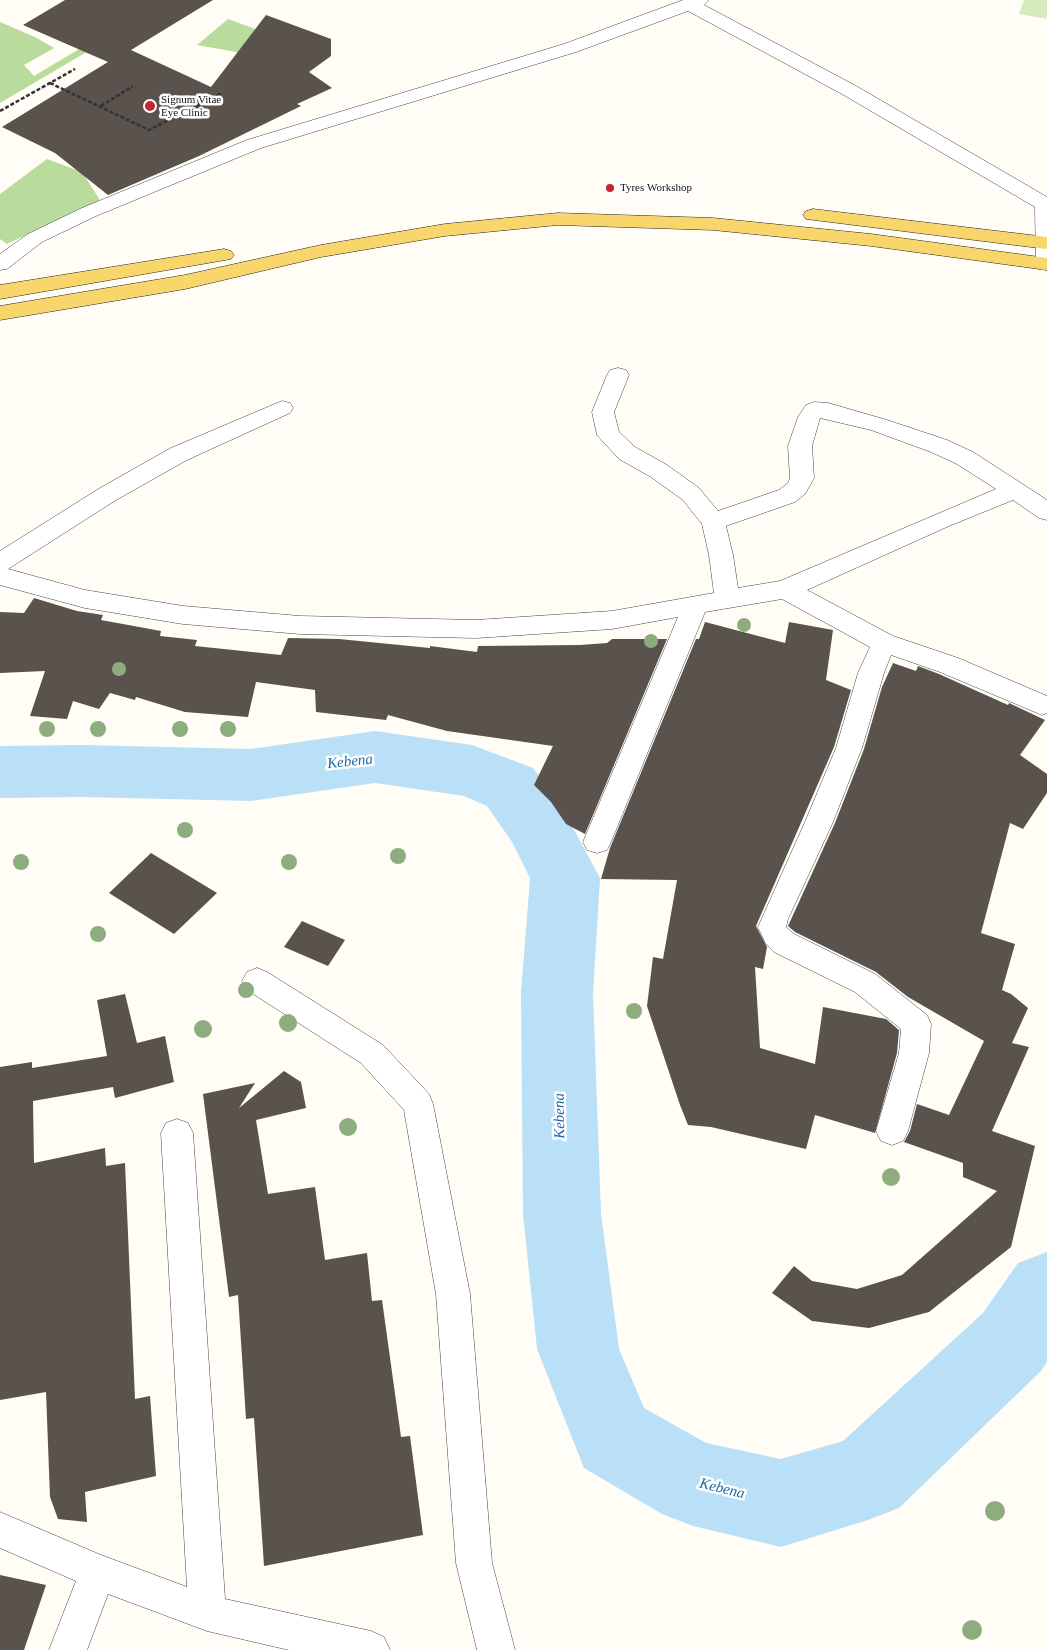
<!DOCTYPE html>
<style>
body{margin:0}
canvas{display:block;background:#fffdf5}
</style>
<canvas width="1047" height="1650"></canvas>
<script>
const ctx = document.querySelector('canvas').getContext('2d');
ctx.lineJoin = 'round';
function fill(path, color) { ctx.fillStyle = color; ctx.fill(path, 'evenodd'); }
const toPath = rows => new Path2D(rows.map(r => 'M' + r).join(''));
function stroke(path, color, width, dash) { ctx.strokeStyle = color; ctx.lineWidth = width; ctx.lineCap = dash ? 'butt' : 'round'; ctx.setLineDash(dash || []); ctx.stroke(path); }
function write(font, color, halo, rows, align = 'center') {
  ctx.font = font + ' Georgia,serif'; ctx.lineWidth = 5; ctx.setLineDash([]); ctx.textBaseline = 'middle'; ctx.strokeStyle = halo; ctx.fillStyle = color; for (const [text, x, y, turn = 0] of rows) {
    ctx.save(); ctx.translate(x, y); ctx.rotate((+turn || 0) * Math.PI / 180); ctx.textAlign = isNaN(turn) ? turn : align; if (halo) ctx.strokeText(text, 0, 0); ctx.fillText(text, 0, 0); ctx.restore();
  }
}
fill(toPath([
 [1024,0,1047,0,1047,19,1019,14]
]), '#d5ebbd');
fill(toPath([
 [161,0,175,0,0,103,0,22,35,37,54,48,24,65,34,76],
 [228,19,272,35,253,55,197,45],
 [47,159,82,172,100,200,7,244,0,239,0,194]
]), '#b9dc9c');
fill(toPath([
 [375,731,472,745,533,768,560,804,600,878,593,993,601,1214,619,1349,644,1408,706,1443,781,1459,843,1441,983,1313,1018,1263,1047,1252,1047,1362,1041,1371,899,1508,868,1520,781,1547,693,1526,662,1514,584,1468,537,1349,523,1214,521,993,530,878,512,842,487,806,464,796,375,783,251,801,82,797,0,798,0,746,82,745,251,749,375,731]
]), '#b9e0f7');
fill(toPath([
 [65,0,213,0,131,50,211,87,266,15,331,39,331,56,309,72,332,88,297,104,301,106,199,156,108,195,55,153,2,127,108,62,23,25],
 [34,598,77,611,103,615,101,620,161,631,160,636,197,640,195,646,281,655,288,638,339,639,430,648,430,646,477,652,478,646,580,645,607,643,612,639,667,639,585,834,566,824,551,802,534,785,553,746,447,731,388,715,386,720,316,712,315,690,256,682,248,717,185,712,136,697,135,700,110,693,99,709,73,701,67,719,30,716,45,671,0,673,0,612,24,613],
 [705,622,785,643,789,622,833,630,826,680,851,690,834,747,756,926,767,947,763,969,755,967,760,1048,815,1064,823,1007,886,1019,899,1030,897,1053,875,1133,815,1115,806,1149,711,1127,688,1125,680,1105,647,1006,653,957,663,959,677,880,601,879,610,848,696,639,699,639],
 [893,663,916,671,918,666,939,674,1008,705,1009,703,1045,720,1020,755,1047,774,1047,793,1023,829,1010,823,981,933,1015,944,1002,990,1011,994,1028,1008,1012,1043,1029,1047,992,1131,1035,1146,1011,1247,929,1312,869,1328,812,1321,772,1293,794,1266,812,1281,857,1289,902,1275,997,1191,963,1177,963,1163,904,1142,910,1131,917,1104,949,1115,984,1041,908,997,876,972,795,932,788,926,835,823,864,749,882,687],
 [151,853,217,893,174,934,109,893],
 [302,921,345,940,328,966,284,947],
 [125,994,137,1043,165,1036,174,1082,115,1098,113,1087,33,1101,34,1163,105,1148,106,1166,125,1163,135,1399,150,1396,156,1476,85,1492,87,1522,58,1519,50,1497,46,1392,0,1400,0,1067,32,1062,32,1068,107,1056,97,1000],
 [284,1071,301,1082,306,1108,256,1120,268,1194,315,1187,325,1260,367,1253,372,1301,382,1300,401,1437,410,1436,423,1535,264,1566,254,1418,246,1419,238,1295,229,1297,203,1094,255,1083,239,1108],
 [0,1575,46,1585,24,1650,0,1650]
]), '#5a524d');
const minor = toPath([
 [683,0,709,0,704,5,856,86,1047,197,1047,270,1039,269,1036,264,1035,207,842,94,688,11,576,52,261,148,96,216,42,242,7,269,0,270,0,254,28,234,82,208,247,140,564,44,683,0],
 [618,368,626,370,629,375,614,412,619,432,635,447,667,465,699,488,718,511,779,490,788,483,790,478,788,446,798,417,806,405,814,402,828,403,887,420,947,440,973,452,1047,500,1047,520,1039,518,1013,500,949,526,807,590,893,636,958,658,1047,696,1047,713,1042,715,940,672,891,655,884,673,862,748,833,822,788,919,786,927,794,934,875,974,927,1015,931,1024,929,1053,908,1131,903,1141,892,1145,881,1141,876,1131,899,1053,901,1029,855,992,774,952,766,944,758,927,805,822,836,748,858,673,870,647,782,599,705,612,611,842,607,850,597,853,587,850,583,842,678,617,612,629,476,638,300,634,183,624,85,608,0,585,0,551,100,488,171,448,282,401,290,403,293,408,290,413,187,460,116,500,8,569,85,590,183,606,300,616,476,620,612,611,714,593,709,555,702,524,683,500,651,477,619,459,597,435,592,412,607,375,610,370,618,368],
 [820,418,871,430,931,452,957,464,996,489,780,581,738,588,733,555,726,526,795,502,805,494,814,478,812,446,820,418],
 [257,968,267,972,383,1045,429,1094,433,1104,470,1294,492,1563,515,1650,477,1650,456,1563,436,1294,404,1110,361,1063,247,990,242,981,247,972,257,968],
 [177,1119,188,1123,193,1133,225,1599,371,1631,384,1637,390,1650,289,1650,207,1631,108,1594,87,1650,49,1650,76,1581,0,1548,0,1512,101,1555,187,1587,161,1133,166,1123,177,1119]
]);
const major = toPath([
 [813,209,1047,237,1047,249,806,219,803,215,806,211,813,209],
 [558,213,713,218,871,234,1047,258,1047,270,871,246,713,230,558,225,445,236,321,257,185,289,0,320,0,306,185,275,321,245,445,224,558,213],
 [224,249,231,251,234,255,231,259,0,299,0,285,224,249]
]);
stroke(minor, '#444', 1);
stroke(major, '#222', 1);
stroke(toPath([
 [50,83,149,130,222,93],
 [101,106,133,86],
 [0,111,75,69]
]), '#333', 2.5, [4, 2]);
fill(minor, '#fff');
fill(major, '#f9d66b');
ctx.fillStyle = '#8dad7f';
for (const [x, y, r] of [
 [744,625,7],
 [651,641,7],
 [119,669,7],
 [47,729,8],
 [98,729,8],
 [180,729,8],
 [228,729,8],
 [185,830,8],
 [398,856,8],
 [21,862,8],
 [289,862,8],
 [98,934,8],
 [246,990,8],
 [634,1011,8],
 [288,1023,9],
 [203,1029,9],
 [348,1127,9],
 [891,1177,9],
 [995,1511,10],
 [972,1630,10]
]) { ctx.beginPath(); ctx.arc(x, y, r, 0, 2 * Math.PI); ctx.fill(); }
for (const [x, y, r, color] of [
 [150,106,6,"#c4262e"],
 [610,188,5,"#c4262e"]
]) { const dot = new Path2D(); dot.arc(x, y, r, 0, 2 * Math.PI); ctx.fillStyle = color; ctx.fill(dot); stroke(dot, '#fff', 2); }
write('11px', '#111', '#fff', [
 ["Signum Vitae",161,100],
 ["Eye Clinic",161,113],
 ["Tyres Workshop",620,188]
], 'left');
write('italic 15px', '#1768a6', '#fff', [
 ["Kebena",350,762,-6],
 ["Kebena",560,1116,-91],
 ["Kebena",722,1489,14]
]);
</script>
